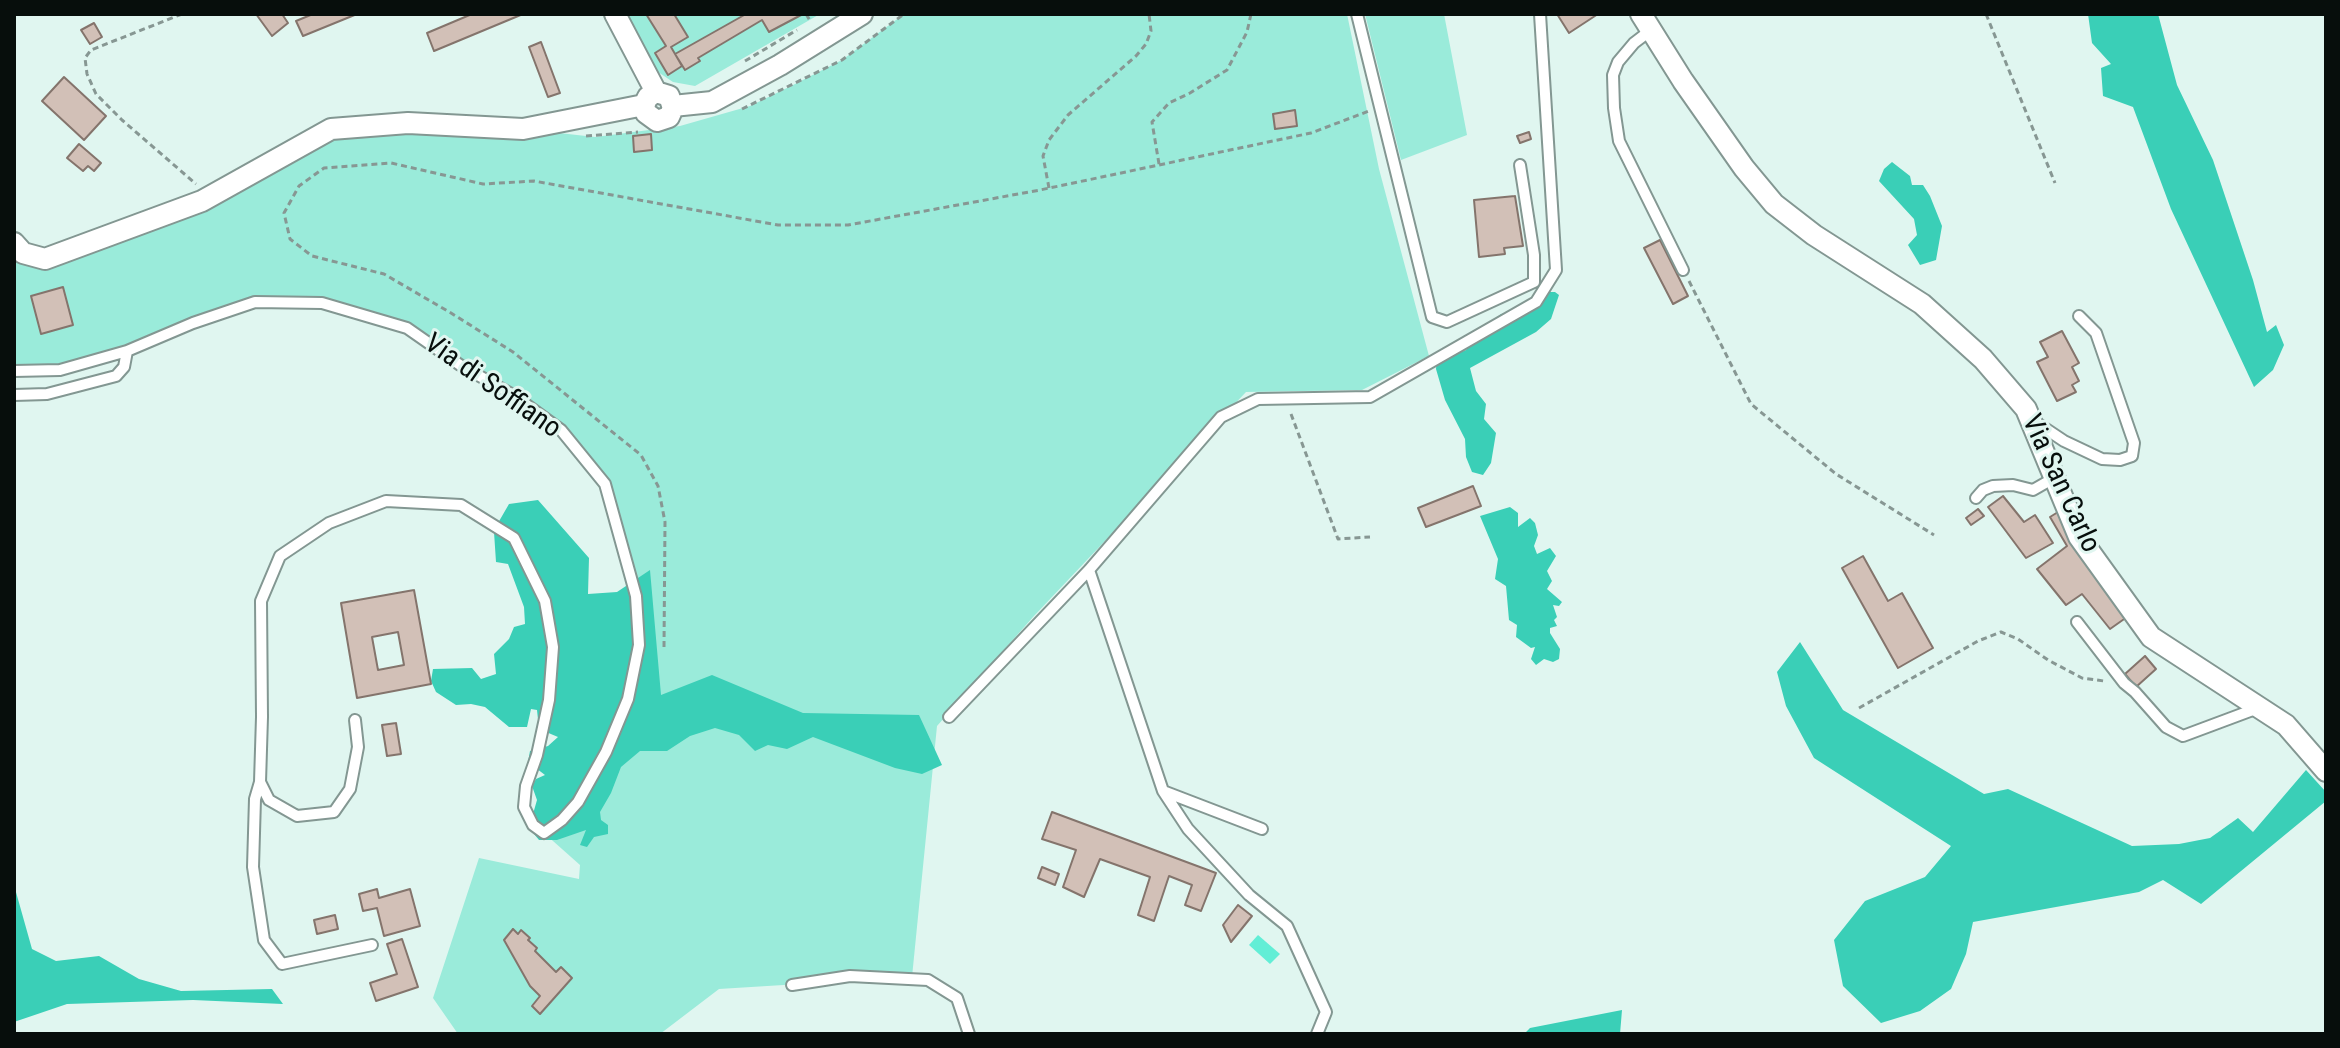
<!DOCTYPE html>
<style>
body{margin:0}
#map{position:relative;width:2340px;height:1048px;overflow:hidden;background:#e0f6f0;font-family:"Roboto Condensed",sans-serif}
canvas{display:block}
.frame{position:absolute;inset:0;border:16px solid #070e0c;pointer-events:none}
</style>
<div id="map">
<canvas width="2340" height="1048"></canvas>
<div class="frame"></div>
</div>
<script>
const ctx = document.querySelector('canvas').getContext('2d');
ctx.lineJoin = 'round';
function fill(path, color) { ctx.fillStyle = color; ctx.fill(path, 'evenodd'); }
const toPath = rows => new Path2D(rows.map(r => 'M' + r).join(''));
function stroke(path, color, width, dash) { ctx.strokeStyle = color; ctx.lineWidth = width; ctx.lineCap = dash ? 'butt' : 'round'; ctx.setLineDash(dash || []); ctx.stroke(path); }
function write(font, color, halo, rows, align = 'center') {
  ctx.font = font + ' "Roboto Condensed",sans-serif'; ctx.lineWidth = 6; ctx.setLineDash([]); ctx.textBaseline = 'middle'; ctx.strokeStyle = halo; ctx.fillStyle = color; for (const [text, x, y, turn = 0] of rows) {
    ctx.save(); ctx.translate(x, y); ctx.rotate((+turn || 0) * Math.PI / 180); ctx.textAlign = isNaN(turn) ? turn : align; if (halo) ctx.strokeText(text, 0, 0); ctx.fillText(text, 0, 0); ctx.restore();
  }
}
fill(toPath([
 [619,14,820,14,695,86,673,82,652,68],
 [904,14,1347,14,1379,169,1429,356,1362,390,1246,392,1033,617,937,726,912,977,719,989,660,1034,458,1034,433,998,479,858,579,879,580,865,544,833,636,596,605,484,561,430,407,328,322,303,255,302,60,370,14,371,14,257,45,259,202,201,331,129,523,129,595,137,680,126,750,106,793,85,842,60],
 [1365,14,1444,14,1467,135,1401,160]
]), '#9aebda');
fill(toPath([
 [2088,14,2158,14,2177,85,2213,160,2253,280,2267,332,2276,325,2284,345,2273,370,2254,387,2171,209,2133,107,2103,96,2101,68,2111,64,2092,43],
 [1892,162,1910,176,1912,185,1923,185,1930,196,1942,226,1936,260,1920,265,1908,245,1917,235,1914,219,1879,181,1884,169],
 [1550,292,1555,292,1559,295,1551,319,1536,332,1470,368,1476,391,1486,404,1484,419,1496,433,1491,463,1483,475,1472,472,1466,457,1465,439,1445,400,1436,369,1437,357,1454,347,1459,353,1466,350,1476,334,1501,314,1530,308],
 [538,500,589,558,588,594,617,592,650,570,661,695,712,675,803,713,919,715,942,765,922,774,895,768,813,737,787,749,768,745,755,751,739,735,715,728,690,736,667,751,640,751,621,767,611,793,600,812,601,820,608,825,608,834,594,837,587,847,580,845,586,830,557,840,539,840,529,828,537,800,532,786,536,779,545,775,528,762,530,751,548,746,558,737,539,729,537,710,531,709,527,727,509,727,485,707,471,704,456,705,436,692,431,681,433,669,472,668,481,679,496,674,494,654,509,639,514,627,525,624,524,607,508,564,496,562,494,532,504,535,498,523,509,504],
 [1510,507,1518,513,1518,527,1530,518,1535,523,1538,535,1534,546,1537,554,1550,548,1556,556,1547,571,1552,581,1547,589,1562,602,1559,606,1553,605,1557,617,1554,620,1557,626,1550,628,1550,633,1560,649,1559,659,1553,662,1544,659,1536,665,1531,659,1535,647,1531,648,1516,637,1517,625,1509,620,1506,586,1495,579,1498,559,1480,516],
 [1800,642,1843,710,1984,794,2008,789,2132,846,2179,844,2210,838,2238,818,2253,832,2306,770,2326,792,2326,801,2201,904,2163,880,2139,892,1973,922,1966,954,1951,989,1920,1011,1881,1023,1843,986,1834,940,1865,901,1925,877,1951,846,1814,758,1786,706,1777,672],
 [14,885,32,949,56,961,99,956,139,979,181,991,272,989,283,1004,193,1000,67,1004,14,1022],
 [1622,1010,1620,1034,1524,1034,1530,1028]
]), '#3acfb7');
fill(toPath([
 [1258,935,1280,954,1270,964,1249,945]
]), '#62eed6');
const building = toPath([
 [256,14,282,14,288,23,272,36,256,14],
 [313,14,357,14,303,36,296,21,313,14],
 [472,14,523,14,434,51,427,33,472,14],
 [646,14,674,14,688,37,671,47,682,66,668,75,655,53,666,46,646,14],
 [746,14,803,14,769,32,762,20,698,58,700,61,685,70,675,54,746,14],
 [1557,14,1598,14,1569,33,1557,14],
 [94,23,102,37,90,44,81,30,94,23],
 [541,42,560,93,548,97,529,47,541,42],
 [64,77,106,116,84,140,42,101,64,77],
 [1295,110,1297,126,1275,129,1273,114,1295,110],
 [1529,132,1531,139,1520,143,1517,136,1529,132],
 [651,134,652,150,634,152,633,136,651,134],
 [79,144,101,163,94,171,88,166,83,171,67,158,79,144],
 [1515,196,1523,246,1504,248,1505,254,1479,257,1474,200,1515,196],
 [1660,240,1688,296,1673,304,1644,248,1660,240],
 [63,287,73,325,41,334,31,296,63,287],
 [2062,331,2079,363,2072,367,2079,381,2072,385,2076,392,2057,401,2037,362,2048,357,2040,342,2062,331],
 [1473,486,1481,506,1426,527,1418,508,1473,486],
 [2003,496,2024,522,2035,515,2053,543,2026,558,1988,507,2003,496],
 [1978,509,1984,516,1971,525,1966,518,1978,509],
 [2058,512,2127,617,2110,629,2082,594,2066,605,2037,569,2067,546,2050,517,2058,512],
 [1863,556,1888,601,1902,593,1933,648,1898,668,1842,568,1863,556],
 [414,590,431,684,357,698,341,603,414,590],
 [398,632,404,665,378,670,372,637,398,632],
 [2145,656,2156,669,2136,687,2125,674,2145,656],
 [396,723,401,754,387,756,382,725,396,723],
 [1052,812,1216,873,1201,911,1185,905,1192,885,1169,876,1154,921,1138,915,1150,877,1100,859,1084,897,1063,887,1076,850,1042,839,1052,812],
 [1042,867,1059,874,1055,885,1038,878,1042,867],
 [377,889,379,898,410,889,420,926,384,936,377,908,363,911,359,894,377,889],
 [1238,905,1252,916,1231,942,1223,925,1238,905],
 [335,915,338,929,317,934,314,920,335,915],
 [513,929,518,934,521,930,530,938,528,940,537,948,535,951,556,972,561,967,572,978,540,1014,532,1006,540,996,530,986,504,940,513,929],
 [402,939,418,987,376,1001,370,983,397,974,387,944,402,939]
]);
fill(building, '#d2c0b7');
stroke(building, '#84746c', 2);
const service = toPath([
 [1357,14,1432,317,1447,322,1534,282,1534,255,1520,165],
 [1651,30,1634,43,1618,62,1613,75,1614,108,1619,141,1683,270],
 [14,371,60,370,127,351,193,323,255,302,322,303,407,328,460,365,513,395,561,430,605,484,636,596,639,645,628,699,606,752,578,802,562,820,544,833,533,825,524,807,526,786,537,755,549,700,553,647,545,601,514,538,461,505,386,501,329,523,280,556,261,601,262,717,260,782,269,800,297,816,334,812,350,789,358,747,355,720],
 [14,395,47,394,116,376,124,367,127,351],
 [2034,421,2064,441,2102,459,2120,460,2132,456,2134,443,2096,333,2079,316],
 [1976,498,1983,490,1993,486,2013,485,2033,490,2054,478],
 [1089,570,1163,791,1188,829,1249,895,1287,926,1326,1012,1317,1034],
 [2077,622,2124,683,2135,692,2166,727,2183,736,2258,708],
 [949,717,1089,570,1221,417,1258,399,1370,397,1536,302,1556,270,1540,14],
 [260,782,255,799,253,867,264,940,282,964,372,945],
 [1163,791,1262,829],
 [792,985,850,976,928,980,957,998,969,1034]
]);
const minor = toPath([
 [615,14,656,92],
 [1641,14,1683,81,1744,168,1774,204,1814,235,1922,304,1983,359,2026,409,2079,537,2151,637,2286,725,2326,771],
 [673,106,712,102,780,65,862,14],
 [14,243,23,253,45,259,202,201,331,129,408,123,523,129,644,105,648,97,656,92,669,96,673,108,669,117,657,121,646,113,644,105]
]);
stroke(service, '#839792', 14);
stroke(minor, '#839792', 24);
stroke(toPath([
 [182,14,91,50,85,58,87,74,96,94,122,120,196,184],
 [806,14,811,22],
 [1986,14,2055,183],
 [745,61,797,30],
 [742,109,842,60,904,14],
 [586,136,638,132],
 [1159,164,1152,122,1169,103,1190,93,1227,70,1247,32,1251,14],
 [1049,188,1043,156,1049,140,1068,115,1136,56,1146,44,1151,31,1149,14],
 [1689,281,1751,404,1836,474,1934,535],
 [1291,414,1338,539,1370,537],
 [664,647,665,522,658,486,641,455,513,352,451,313,384,274,312,256,290,239,284,213,299,186,324,168,391,163,483,184,534,181,778,225,848,225,1040,190,1311,133,1369,111],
 [1859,708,1978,641,2001,632,2018,639,2048,660,2082,678,2104,681]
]), '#879793', 3, [6, 4]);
stroke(service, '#fff', 10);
stroke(minor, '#fff', 20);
write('28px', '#070e0c', '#e0f6f0', [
 ["Via di Soffiano",492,387,35],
 ["Via San Carlo",2060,484,65]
]);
</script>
